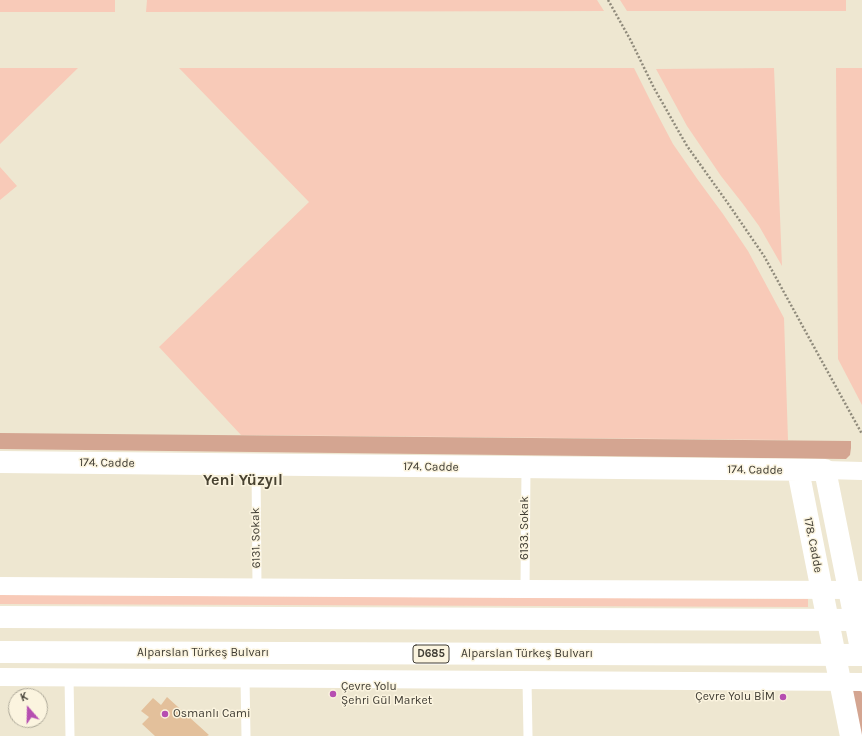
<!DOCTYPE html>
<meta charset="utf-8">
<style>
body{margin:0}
#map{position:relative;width:862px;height:736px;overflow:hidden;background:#eee7d1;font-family:Karla,sans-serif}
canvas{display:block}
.north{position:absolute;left:8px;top:688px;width:40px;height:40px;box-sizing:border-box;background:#fbf4df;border:1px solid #b0ab9b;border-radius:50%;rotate:340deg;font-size:11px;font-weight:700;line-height:16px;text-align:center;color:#403d34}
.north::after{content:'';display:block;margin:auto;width:14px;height:18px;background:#b64eb1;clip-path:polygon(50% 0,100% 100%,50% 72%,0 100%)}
</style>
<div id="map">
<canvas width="862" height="736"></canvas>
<div class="north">K</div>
</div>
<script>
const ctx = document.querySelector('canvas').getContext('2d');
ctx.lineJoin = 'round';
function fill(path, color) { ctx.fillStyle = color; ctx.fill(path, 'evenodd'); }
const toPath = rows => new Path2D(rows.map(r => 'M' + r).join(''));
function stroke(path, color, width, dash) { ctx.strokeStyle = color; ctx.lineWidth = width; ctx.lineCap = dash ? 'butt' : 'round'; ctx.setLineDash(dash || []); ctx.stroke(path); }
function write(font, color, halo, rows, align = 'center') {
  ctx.font = font + ' Karla,sans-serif'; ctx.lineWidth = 3; ctx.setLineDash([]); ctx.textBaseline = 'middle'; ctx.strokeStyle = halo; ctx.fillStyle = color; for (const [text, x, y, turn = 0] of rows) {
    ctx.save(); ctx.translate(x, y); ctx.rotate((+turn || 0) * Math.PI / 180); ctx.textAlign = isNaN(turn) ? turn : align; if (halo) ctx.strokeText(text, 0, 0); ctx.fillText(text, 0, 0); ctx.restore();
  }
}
fill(toPath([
 [0,0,115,0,115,12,0,12],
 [147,0,597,0,604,11,146,12],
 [620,0,846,0,846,11,627,11],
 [0,68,78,68,0,144],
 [179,68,634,68,654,108,673,144,698,180,723,214,748,251,784,318,788,440,241,435,159,347,309,202],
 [774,68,782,266,759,226,743,204,721,176,687,126,656,69],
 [836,68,862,68,862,405,838,359],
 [0,167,17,186,0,200],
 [0,595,808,599,808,607,0,604]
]), '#f8cab8');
fill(toPath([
 [0,433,851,441,851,448,850,455,846,459,0,449],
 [859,689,862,693,862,736,860,736,852,694,853,690]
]), '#d4a591');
fill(toPath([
 [167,697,209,735,207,736,155,736,142,724,149,717,141,711,153,698,161,705]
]), '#e3c09b');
stroke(toPath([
 [608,0,630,39,654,88,687,146,727,202,764,256,862,434]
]), '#8f8a7b', 2.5, [2, 2]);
stroke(toPath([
 [256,465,257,587],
 [525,589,526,468],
 [69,677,70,736],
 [245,678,246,736],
 [527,680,528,736]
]), '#fff', 9);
stroke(toPath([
 [825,470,862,471],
 [0,586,525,589,862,590],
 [0,677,862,682]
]), '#fff', 18);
stroke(toPath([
 [0,462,825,470,862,654],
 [798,470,822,591,851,736]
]), '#fff', 22);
stroke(toPath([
 [0,617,862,620],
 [0,652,862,655]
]), '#fff', 22);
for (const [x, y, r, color] of [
 [333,694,4,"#b64eb1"],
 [783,697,4,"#b64eb1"],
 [165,714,4,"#b64eb1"]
]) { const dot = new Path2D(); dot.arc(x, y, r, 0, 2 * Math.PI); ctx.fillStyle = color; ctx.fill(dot); stroke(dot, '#fbf4df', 1.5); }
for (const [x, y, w] of [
 [431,654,36]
]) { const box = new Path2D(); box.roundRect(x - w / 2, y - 9, w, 18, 3); ctx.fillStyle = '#fbf4df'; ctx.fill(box); stroke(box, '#403d34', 1); }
write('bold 11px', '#403d34', null, [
 ["D685",431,654]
]);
write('12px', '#403d34', '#fbf4df', [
 ["174. Cadde",107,463,1],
 ["174. Cadde",431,467,1],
 ["174. Cadde",755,470,1],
 ["6133. Sokak",525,528,-90],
 ["6131. Sokak",256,538,-91],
 ["178. Cadde",813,545,79],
 ["Alparslan Türkeş Bulvarı",203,653],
 ["Alparslan Türkeş Bulvarı",527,654]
]);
write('12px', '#403d34', '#fbf4df', [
 ["Çevre Yolu",341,687],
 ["Şehri Gül Market",341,701],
 ["Çevre Yolu BİM",775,697,"right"],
 ["Osmanlı Cami",173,714]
], 'left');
write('bold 16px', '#494332', '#fbf4df', [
 ["Yeni Yüzyıl",243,480]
]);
</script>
